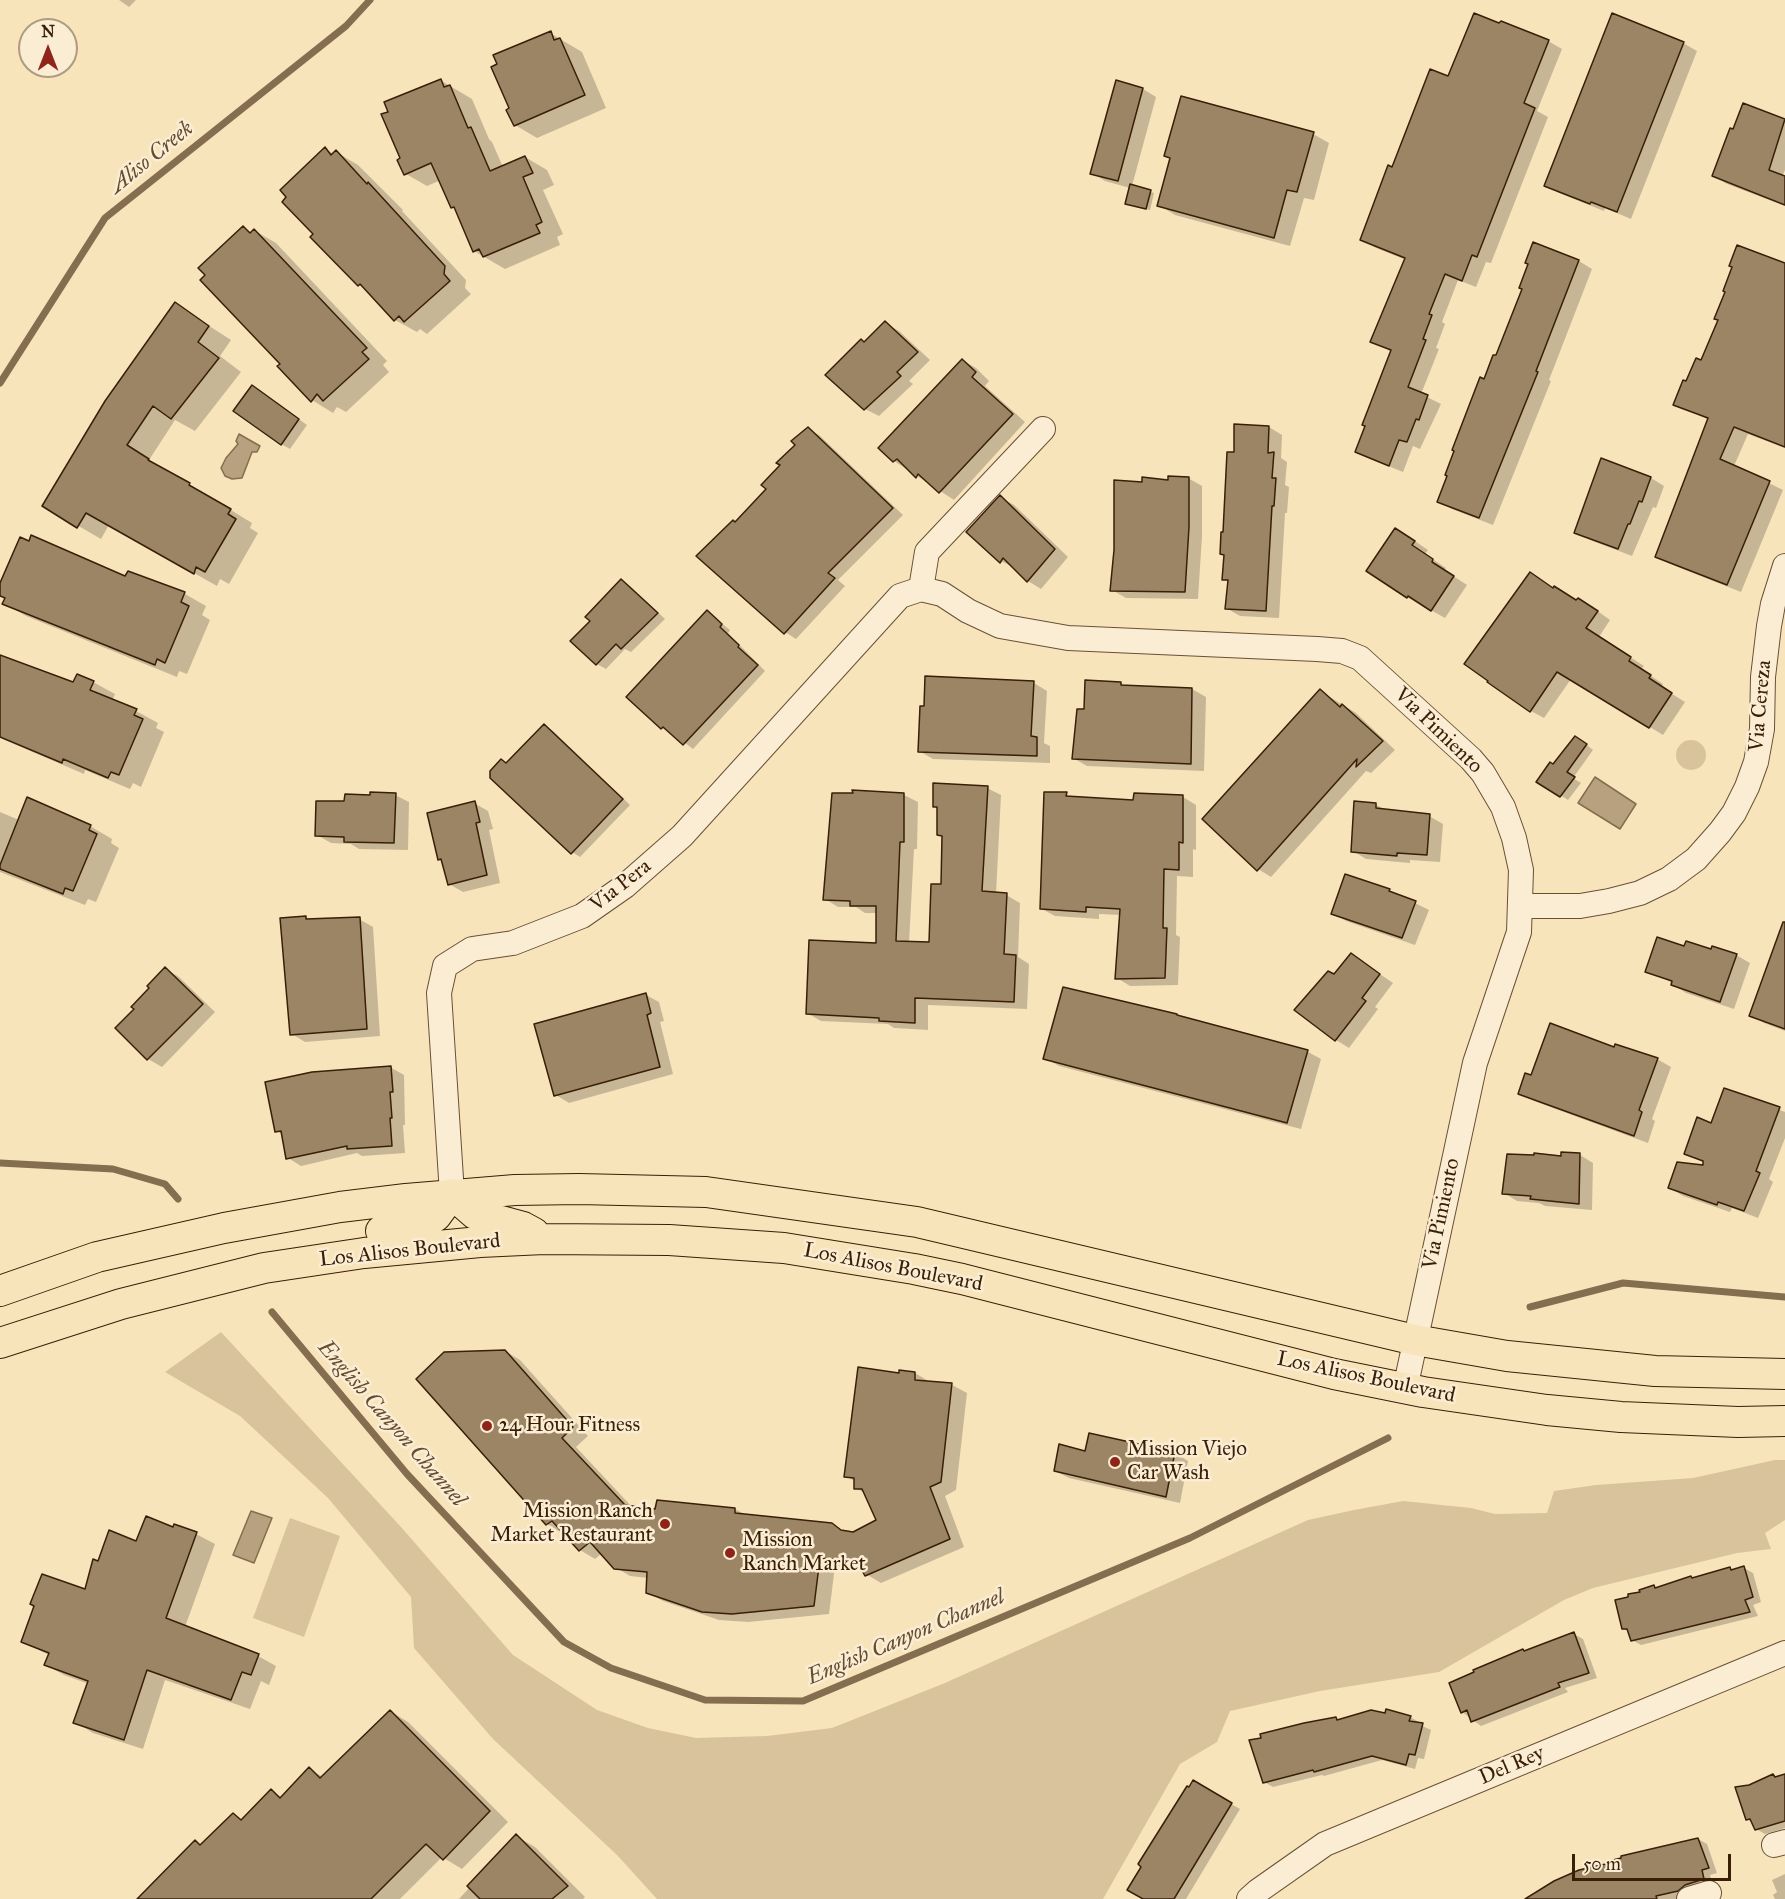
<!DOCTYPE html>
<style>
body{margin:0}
#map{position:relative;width:1785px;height:1899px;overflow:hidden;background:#f8e4bb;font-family:"IM FELL Great Primer",serif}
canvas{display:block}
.north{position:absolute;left:18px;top:18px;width:60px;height:60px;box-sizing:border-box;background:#faedd3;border:2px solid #ad9b82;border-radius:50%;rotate:0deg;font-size:16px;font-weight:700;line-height:24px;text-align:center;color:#391f08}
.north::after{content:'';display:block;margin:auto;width:21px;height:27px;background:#8f2418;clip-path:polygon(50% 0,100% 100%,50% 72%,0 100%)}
.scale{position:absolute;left:1572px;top:1854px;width:159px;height:27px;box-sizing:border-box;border:3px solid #391f08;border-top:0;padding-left:8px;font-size:18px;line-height:21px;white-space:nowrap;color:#391f08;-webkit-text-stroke:4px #faedd3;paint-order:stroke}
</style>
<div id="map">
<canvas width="1785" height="1899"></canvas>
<div class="north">N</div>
<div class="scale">50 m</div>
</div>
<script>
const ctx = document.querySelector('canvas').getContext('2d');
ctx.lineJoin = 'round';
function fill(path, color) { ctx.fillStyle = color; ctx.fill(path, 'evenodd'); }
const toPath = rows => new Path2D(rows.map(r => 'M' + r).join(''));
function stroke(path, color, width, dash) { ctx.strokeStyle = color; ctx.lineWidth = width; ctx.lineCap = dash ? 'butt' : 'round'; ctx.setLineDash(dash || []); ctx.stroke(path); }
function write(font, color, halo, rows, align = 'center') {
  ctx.font = font + ' "IM FELL Great Primer",serif'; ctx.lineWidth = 5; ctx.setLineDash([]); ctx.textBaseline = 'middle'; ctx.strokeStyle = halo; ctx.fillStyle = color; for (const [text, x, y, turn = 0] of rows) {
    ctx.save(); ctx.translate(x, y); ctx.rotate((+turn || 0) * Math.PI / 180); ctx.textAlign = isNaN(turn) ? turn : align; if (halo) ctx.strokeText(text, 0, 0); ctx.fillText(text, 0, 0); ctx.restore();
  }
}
fill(toPath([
 '1676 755a15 15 0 1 1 30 0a15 15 0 1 1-30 0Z',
 [221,1332,401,1527,513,1655,597,1710,648,1728,696,1738,767,1736,832,1728,945,1683,1308,1520,1354,1510,1403,1501,1471,1508,1495,1514,1547,1513,1554,1491,1596,1485,1693,1478,1775,1460,1785,1460,1785,1520,1765,1533,1771,1549,1737,1553,1593,1588,1564,1600,1439,1672,1320,1691,1230,1711,1217,1742,1180,1764,1103,1899,657,1899,617,1855,493,1739,414,1648,411,1597,328,1498,240,1416,165,1372],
 [290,1518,340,1536,304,1637,253,1618]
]), '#d8c39d');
const water = toPath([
 [239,434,260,446,257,452,252,452,242,478,232,479,225,476,221,468,226,458,238,444,236,441,239,434],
 [1595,777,1636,804,1620,829,1578,803,1595,777],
 [251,1511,272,1518,254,1563,233,1555,251,1511]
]);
fill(water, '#b7a17e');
stroke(water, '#856d4f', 1.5);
fill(toPath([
 [119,0,136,0,129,7],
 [550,33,582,52,606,108,537,138,515,125],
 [1548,41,1562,49,1537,111,1548,117,1491,263,1486,262,1476,287,1458,280,1442,322,1445,324,1436,348,1439,349,1421,394,1441,404,1420,449,1413,446,1403,472,1371,459,1357,452,1392,352,1372,341,1406,260,1376,248,1362,240,1393,169,1449,78],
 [1683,43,1697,51,1631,219,1605,208,1604,211,1559,193,1545,185],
 [440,80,472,99,489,139,492,142,503,167,525,157,547,170,554,185,543,190,563,234,557,237,560,245,505,269,474,251,457,210,453,207,441,180,427,186,406,174],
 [1117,82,1143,89,1156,97,1132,186,1154,193,1150,210,1130,205,1130,188,1105,181,1092,173],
 [1744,105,1785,120,1785,170,1782,177,1785,178,1785,206,1727,184,1714,176],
 [1313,134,1329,143,1314,200,1304,198,1290,246,1175,215,1159,205,1171,159,1166,156],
 [325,149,334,154,336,152,358,165,403,210,402,211,466,280,465,288,471,294,427,334,420,329,417,332,395,320,368,290,359,285,315,235],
 [243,228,252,233,255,231,276,243,387,361,383,365,389,372,346,412,337,407,333,413,312,400,282,364],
 [1534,244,1579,261,1592,269,1549,380,1551,381,1493,525,1452,509,1439,501,1523,289],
 [1785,265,1785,448,1748,434,1734,466,1783,490,1741,592,1670,564,1657,557,1709,420,1675,404,1687,383,1702,362],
 [175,304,231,340,220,356,241,372,195,431,175,420,149,460,252,523,250,528,258,533,229,584,220,579,217,586,109,525,101,539,44,506],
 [885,323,899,331,930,360,909,381,913,384,879,416,865,409,865,343],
 [962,360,976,368,989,381,985,386,1025,422,954,500,894,461],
 [261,392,307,425,290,449,281,444],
 [1269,427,1282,435,1281,458,1287,462,1285,485,1289,487,1287,513,1285,513,1279,618,1240,616,1226,608,1229,582,1223,579,1225,534,1235,453],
 [808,429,819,435,903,515,838,580,845,586,796,639,785,632,735,523,768,489],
 [1602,460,1651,478,1664,486,1656,508,1653,507,1632,556,1590,540,1576,532],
 [1188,478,1202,486,1202,536,1198,599,1126,598,1112,590,1143,484],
 [1000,497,1014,505,1068,557,1041,589,1028,581,1015,568,1001,561],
 [1409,537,1428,550,1425,554,1446,568,1444,570,1467,585,1445,618,1407,597],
 [29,543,126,578,128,573,185,594,206,606,202,615,210,620,187,674,179,671,177,677,26,616,4,603,6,598,0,595,0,587],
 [622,581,630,586,665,619,631,652,625,649,606,669,597,664,573,641,592,621],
 [1554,589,1592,607,1610,620,1599,637,1644,666,1641,669,1663,684,1661,687,1685,702,1663,735,1571,679,1544,718,1531,711],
 [707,612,730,630,728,633,765,671,693,749,671,732,662,728],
 [0,657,74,684,93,682,115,694,112,701,136,711,158,723,156,728,164,732,141,787,133,783,130,789,85,770,84,774,0,738],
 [1034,683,1047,691,1044,743,1050,746,1050,763,933,759,919,751,926,708],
 [1121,683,1127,686,1192,689,1206,697,1204,771,1087,766,1073,758,1086,711],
 [1320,691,1356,713,1395,750,1371,773,1366,771,1271,877,1258,869],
 [544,726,553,731,630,805,580,857,572,852],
 [1583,742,1593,750,1573,778,1581,783,1568,800,1538,781],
 [987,788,1001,795,996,894,1006,895,1020,903,1018,957,1029,964,1027,1009,928,1005,928,1030,894,1028,888,1024,821,1021,807,1013,877,944,877,913,865,913,856,907,838,907,825,899,904,795,918,802,917,849,914,849,909,943,930,944,943,885,943,837,938,834,938,808,935,806],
 [1066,794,1074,798,1135,801,1183,797,1196,805,1196,850,1193,849,1193,877,1177,876,1176,935,1180,937,1178,985,1130,986,1117,978,1121,915,1099,914,1099,919,1055,916,1042,909],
 [395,795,409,802,408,850,359,849,351,844,331,843,317,835,346,803],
 [474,803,488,811,493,829,489,830,500,883,463,892,449,884,443,861,439,859],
 [1375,804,1385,810,1429,816,1443,824,1440,862,1410,860,1410,863,1366,859,1353,851],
 [0,812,19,820,90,826,112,839,111,843,119,848,96,902,88,899,85,905,0,872],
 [1389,890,1429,910,1415,945,1346,921,1333,913],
 [305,918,310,920,359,919,373,927,380,1036,305,1042,292,1034],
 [1685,948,1736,955,1750,963,1734,1009,1686,993,1673,985,1673,983,1647,971],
 [1785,948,1785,1031,1764,1023,1751,1015],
 [1352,955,1393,983,1375,1007,1378,1009,1349,1048,1336,1040,1334,976],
 [166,969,179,977,215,1012,162,1067,148,1059,117,1028,136,1009],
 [646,995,659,1002,664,1021,660,1022,673,1074,569,1103,556,1095],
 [1182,1019,1308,1052,1321,1059,1301,1129,1059,1066,1045,1058],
 [1614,1049,1657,1059,1671,1067,1652,1119,1655,1121,1648,1143,1534,1101,1520,1093],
 [390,1067,404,1075,405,1125,403,1125,405,1153,362,1156,357,1153,301,1166,288,1158,283,1135,277,1131],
 [1724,1089,1785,1112,1785,1138,1769,1179,1773,1182,1758,1218,1732,1208,1730,1212,1683,1196,1670,1188,1704,1166,1705,1163,1685,1153,1712,1124],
 [1580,1155,1593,1163,1592,1210,1545,1206,1539,1203,1517,1201,1504,1193,1562,1157],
 [505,1351,520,1360,588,1436,576,1447,633,1508,657,1510,735,1509,746,1515,831,1524,846,1533,853,1534,878,1521,866,1494,856,1488,856,1482,846,1476,900,1374,915,1373,930,1382,952,1385,967,1393,956,1490,945,1496,964,1547,881,1583,866,1574,863,1569,835,1566,829,1614,748,1622,719,1620,663,1601,647,1592,648,1578,630,1576,615,1567,602,1553,595,1559,580,1550,564,1532,562,1533,547,1524],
 [1086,1453,1175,1453,1188,1461,1180,1503,1069,1478,1055,1471],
 [175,1526,196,1534,215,1544,185,1627,258,1656,276,1666,269,1685,261,1681,250,1709,165,1680,143,1749,93,1733,75,1722,89,1684,64,1675,46,1665,49,1655,23,1642,86,1591,99,1563,137,1543,174,1529],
 [1744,1568,1753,1573,1761,1602,1753,1605,1758,1616,1641,1645,1632,1640,1629,1632,1623,1628,1642,1593,1654,1586,1658,1589,1730,1569,1733,1571],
 [1574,1634,1583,1639,1597,1678,1565,1688,1568,1692,1481,1726,1462,1712,1525,1653],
 [390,1711,408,1722,508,1822,462,1869,442,1857,400,1899,139,1899,195,1842,202,1846,233,1815,243,1820,271,1791,283,1798,309,1769,323,1777],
 [1410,1717,1419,1722,1418,1724,1431,1730,1424,1759,1418,1758,1415,1769,1382,1760,1324,1776,1322,1775,1273,1787,1264,1782,1336,1719,1340,1721],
 [1785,1774,1785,1828,1765,1834,1756,1829,1754,1823,1747,1819,1737,1788],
 [1193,1782,1240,1809,1186,1899,1146,1899],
 [516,1836,535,1847,585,1897,583,1899,459,1899],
 [1698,1839,1707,1844,1717,1873,1710,1875,1713,1884,1682,1899,1530,1899,1611,1865],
 [1785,1874,1785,1899,1775,1899,1773,1895,1777,1892,1772,1880]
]), '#0003');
stroke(toPath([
 [0,383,105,218,346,26,370,0],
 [0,1163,113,1169,165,1184,178,1199],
 [1530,1307,1623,1283,1785,1297],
 [272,1312,407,1474,564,1642,611,1668,705,1700,803,1701,1190,1538,1388,1438]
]), '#856d4f', 7);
const building = toPath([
 [1474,13,1499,23,1501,21,1549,40,1524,103,1535,108,1477,257,1472,255,1462,281,1445,274,1429,314,1432,315,1423,339,1426,340,1408,387,1428,395,1419,420,1416,419,1407,442,1399,440,1389,466,1355,452,1365,426,1362,425,1391,350,1370,342,1405,258,1360,240,1388,165,1392,167,1430,69,1448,76,1474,13],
 [1612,13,1684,42,1617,212,1591,202,1590,204,1544,186,1612,13],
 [551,31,554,40,560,38,585,95,514,126,506,110,509,108,491,67,497,64,493,55,551,31],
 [441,79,444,87,450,85,468,128,471,127,490,171,525,156,533,173,523,177,542,222,536,225,540,233,483,257,479,249,473,252,454,207,451,208,431,163,404,175,397,160,400,158,381,114,388,112,384,102,441,79],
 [1116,80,1143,88,1118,181,1090,174,1116,80],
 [1181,96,1314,132,1297,192,1287,190,1274,238,1157,206,1170,158,1164,156,1181,96],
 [1743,103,1785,119,1769,170,1785,176,1785,205,1712,176,1730,128,1733,129,1743,103],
 [325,147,331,155,336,150,367,184,368,182,445,266,444,274,450,281,404,322,399,316,394,321,360,284,358,286,310,237,313,234,282,202,286,197,280,190,325,147],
 [1130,184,1151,190,1146,209,1125,204,1130,184],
 [243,226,250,233,254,229,367,348,362,352,369,359,323,401,317,394,311,402,277,366,280,364,200,280,205,275,198,268,243,226],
 [1533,242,1579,260,1536,371,1538,372,1479,518,1437,502,1447,476,1445,475,1454,451,1452,450,1480,377,1484,379,1493,355,1496,355,1522,289,1519,288,1528,264,1525,263,1533,242],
 [1737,245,1785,263,1785,447,1734,427,1720,459,1770,481,1727,585,1655,557,1708,418,1673,405,1683,380,1686,381,1696,358,1701,360,1718,320,1714,319,1725,292,1723,291,1732,267,1729,266,1737,245],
 [175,302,209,326,198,342,219,358,171,419,153,406,127,445,149,459,148,460,190,483,189,485,231,509,228,514,236,519,205,572,196,567,194,574,86,513,77,528,42,506,105,401,175,302],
 [885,321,918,352,897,372,901,376,864,410,825,375,861,339,864,342,885,321],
 [962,359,976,372,972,377,1013,414,939,493,918,474,916,478,897,459,893,462,878,448,962,359],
 [252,385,299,419,281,445,233,411,252,385],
 [1234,424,1269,426,1268,453,1274,452,1272,478,1276,478,1274,506,1272,506,1266,611,1225,609,1228,580,1222,580,1224,555,1220,554,1221,532,1223,532,1227,452,1234,452,1234,424],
 [808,427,893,508,828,573,835,578,784,634,696,556,733,520,735,522,766,489,761,485,780,465,776,463,795,445,791,441,808,427],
 [1601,458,1651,477,1642,502,1639,501,1630,524,1628,524,1618,549,1574,533,1601,458],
 [1168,476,1189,477,1189,527,1185,592,1110,591,1114,550,1114,480,1142,482,1142,477,1168,480,1168,476],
 [1000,495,1055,549,1027,582,1003,558,1000,563,966,532,1000,495],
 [1395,528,1415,541,1412,545,1433,559,1432,562,1454,576,1431,611,1408,596,1407,598,1366,571,1395,528],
 [31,535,125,576,128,571,185,592,181,602,189,606,165,663,157,659,155,665,2,604,5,598,0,596,0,583,20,537,29,541,31,535],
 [1530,572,1553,588,1554,586,1576,600,1578,598,1598,611,1586,628,1631,657,1629,661,1651,675,1649,678,1672,693,1649,728,1557,672,1530,712,1487,682,1488,681,1464,664,1530,572],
 [621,579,658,613,621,649,616,644,596,665,570,641,590,621,585,617,621,579],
 [707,610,722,624,720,627,739,645,738,647,758,665,683,745,663,727,661,729,626,697,707,610],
 [0,655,73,682,77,674,94,681,90,690,137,709,134,715,143,719,119,775,111,772,108,778,63,759,62,763,0,737,0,655],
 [925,676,1034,681,1031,736,1037,737,1037,756,918,752,920,706,924,706,925,676],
 [1085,680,1121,682,1121,685,1192,688,1191,764,1072,759,1077,709,1084,709,1085,680],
 [1320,689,1340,707,1342,704,1383,741,1356,767,1357,759,1257,871,1202,819,1320,689],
 [544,724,623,799,571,854,490,778,490,771,501,759,506,763,544,724],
 [1575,736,1587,744,1567,772,1575,777,1560,797,1536,782,1550,762,1553,764,1575,736],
 [933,783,988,786,982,891,1007,893,1004,954,1016,955,1014,1002,915,998,915,1023,879,1021,879,1018,806,1014,809,940,876,943,876,906,850,906,850,901,823,900,832,793,853,793,852,790,904,793,904,842,900,842,896,941,929,942,931,884,941,884,942,836,937,835,937,807,933,807,933,783],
 [370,792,396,793,394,843,344,842,344,837,315,836,316,801,344,801,345,794,370,795,370,792],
 [1044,792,1067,792,1066,796,1133,800,1134,793,1183,795,1183,843,1179,842,1179,870,1164,869,1163,928,1167,928,1165,978,1115,979,1120,909,1086,907,1086,912,1040,909,1044,792],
 [27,797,91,825,89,830,97,834,73,891,65,888,63,894,0,869,0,865,27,797],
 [475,801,480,822,476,823,487,875,448,885,441,859,438,860,427,813,475,801],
 [1354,801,1376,803,1376,808,1430,814,1427,855,1397,853,1397,856,1351,852,1354,801],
 [1345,874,1390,889,1389,891,1416,901,1402,938,1331,914,1345,874],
 [306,916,306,919,360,917,367,1029,290,1035,280,918,306,916],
 [1783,922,1785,922,1785,1029,1749,1016,1783,922],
 [1657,937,1684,946,1686,941,1711,949,1712,946,1737,954,1720,1002,1671,985,1672,981,1645,972,1657,937],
 [1351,953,1380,974,1362,998,1366,1001,1335,1041,1294,1010,1328,971,1334,974,1351,953],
 [165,967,203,1004,147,1060,115,1028,134,1009,131,1007,149,988,147,986,165,967],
 [1063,987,1177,1014,1177,1015,1308,1050,1287,1123,1043,1059,1063,987],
 [646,993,651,1013,647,1015,660,1067,554,1096,534,1024,646,993],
 [1550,1023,1614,1047,1615,1044,1658,1058,1639,1110,1642,1112,1634,1136,1518,1094,1525,1073,1531,1075,1550,1023],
 [391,1066,393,1092,390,1092,392,1118,390,1118,392,1146,347,1149,347,1146,286,1159,281,1131,275,1132,265,1082,312,1072,391,1066],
 [1724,1088,1780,1107,1756,1171,1760,1173,1744,1211,1718,1202,1717,1205,1668,1188,1677,1162,1703,1165,1703,1161,1684,1154,1697,1117,1711,1123,1724,1088],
 [1561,1152,1580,1153,1579,1204,1530,1199,1531,1196,1502,1194,1507,1154,1534,1155,1534,1153,1561,1156,1561,1152],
 [505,1350,573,1427,562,1438,625,1505,655,1509,657,1500,735,1508,735,1513,832,1523,841,1530,853,1532,876,1520,862,1489,854,1489,854,1478,844,1477,858,1367,899,1373,899,1370,915,1372,915,1380,952,1383,941,1482,930,1487,950,1539,865,1576,857,1562,820,1558,814,1606,732,1614,702,1612,646,1593,647,1572,614,1569,590,1542,579,1551,552,1521,546,1525,416,1379,444,1352,505,1350],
 [1089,1433,1175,1452,1166,1497,1054,1471,1059,1444,1085,1451,1089,1433],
 [146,1516,173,1527,174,1524,197,1532,166,1618,259,1654,251,1675,242,1672,231,1700,147,1670,124,1740,73,1723,88,1681,44,1665,49,1653,21,1642,34,1606,30,1604,42,1574,85,1589,93,1559,98,1561,109,1530,136,1541,146,1516],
 [1744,1566,1753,1597,1745,1600,1750,1612,1631,1641,1627,1629,1622,1629,1615,1600,1628,1597,1628,1594,1640,1592,1639,1590,1654,1585,1655,1588,1691,1576,1692,1578,1730,1567,1731,1570,1744,1566],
 [1574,1632,1589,1673,1558,1683,1560,1687,1471,1722,1467,1710,1461,1713,1449,1683,1474,1672,1473,1670,1523,1649,1524,1651,1574,1632],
 [1386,1709,1411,1716,1409,1721,1423,1723,1415,1755,1409,1754,1406,1765,1372,1756,1314,1772,1313,1770,1263,1783,1249,1740,1261,1738,1260,1734,1304,1723,1336,1717,1337,1720,1371,1710,1385,1713,1386,1709],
 [390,1710,490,1811,443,1860,426,1844,371,1899,137,1899,195,1840,200,1845,233,1813,241,1820,271,1789,280,1798,309,1767,320,1778,390,1710],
 [1773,1774,1775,1777,1785,1774,1785,1821,1755,1830,1750,1819,1746,1820,1735,1787,1749,1785,1773,1774],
 [1193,1780,1232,1803,1174,1899,1143,1899,1127,1890,1141,1867,1138,1864,1187,1786,1189,1787,1193,1780],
 [516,1834,568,1886,552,1899,480,1899,467,1886,516,1834],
 [1698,1838,1709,1868,1702,1870,1704,1879,1685,1885,1678,1891,1656,1896,1657,1899,1525,1899,1554,1881,1579,1870,1610,1863,1609,1861,1621,1858,1621,1856,1698,1838]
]);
fill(building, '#9c8565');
stroke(building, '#391f08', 1.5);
const minor = toPath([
 [921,589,942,594,968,611,1000,626,1068,638,1317,649,1342,651,1360,658,1471,759,1483,773,1503,807,1514,838,1521,870,1519,932,1475,1063,1405,1389],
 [921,589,927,552,1043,429],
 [1521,906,1580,906,1609,901,1640,893,1669,879,1696,859,1720,832,1734,813,1747,787,1756,762,1762,729,1763,677,1769,626,1773,604,1785,566],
 [452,1194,439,993,445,966,472,949,513,943,582,916,625,886,682,836,900,596,921,589],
 [1774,1845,1785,1842],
 [1249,1899,1258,1891,1325,1844,1785,1653],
 [1689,1899,1709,1893]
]);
const major = toPath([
 [381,1231,419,1226,436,1216,452,1194,475,1214,523,1227,534,1233],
 [0,1291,97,1257,224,1228,340,1207,406,1199,515,1190,579,1189,706,1192,917,1222,1415,1340,1507,1356,1655,1371,1785,1374],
 [0,1343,121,1304,264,1268,364,1253,480,1242,544,1239,669,1240,784,1248,914,1269,962,1279,1334,1374,1423,1392,1547,1410,1621,1417,1738,1422,1785,1421]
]);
stroke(minor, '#695035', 26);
stroke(major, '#391f08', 32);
stroke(minor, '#faedd3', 24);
stroke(major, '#f8e4bb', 30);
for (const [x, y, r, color] of [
 [487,1426,6,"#8f2418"],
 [1115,1462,6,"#8f2418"],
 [665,1524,6,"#8f2418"],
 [730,1553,6,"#8f2418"]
]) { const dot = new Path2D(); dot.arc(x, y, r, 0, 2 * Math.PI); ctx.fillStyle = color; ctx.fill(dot); stroke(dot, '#faedd3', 2); }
write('21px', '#391f08', '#faedd3', [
 ["Via Cereza",1761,706,-85],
 ["Via Pimiento",1438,731,44],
 ["Via Pera",621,886,-38],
 ["Via Pimiento",1442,1214,-78],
 ["Los Alisos Boulevard",410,1251,-6],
 ["Los Alisos Boulevard",893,1268,11],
 ["Los Alisos Boulevard",1366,1378,12],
 ["Del Rey",1512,1766,-23]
]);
write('21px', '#391f08', '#faedd3', [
 ["24 Hour Fitness",499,1426],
 ["Mission Viejo",1127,1450],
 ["Car Wash",1127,1474],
 ["Mission Ranch",653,1512,"right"],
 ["Market Restaurant",653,1536,"right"],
 ["Mission",742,1541],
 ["Ranch Market",742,1565]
], 'left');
write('italic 22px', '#654c31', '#faedd3', [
 ["Aliso Creek",152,158,-39],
 ["English Canyon Channel",391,1424,49],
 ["English Canyon Channel",906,1638,-23]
]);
</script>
